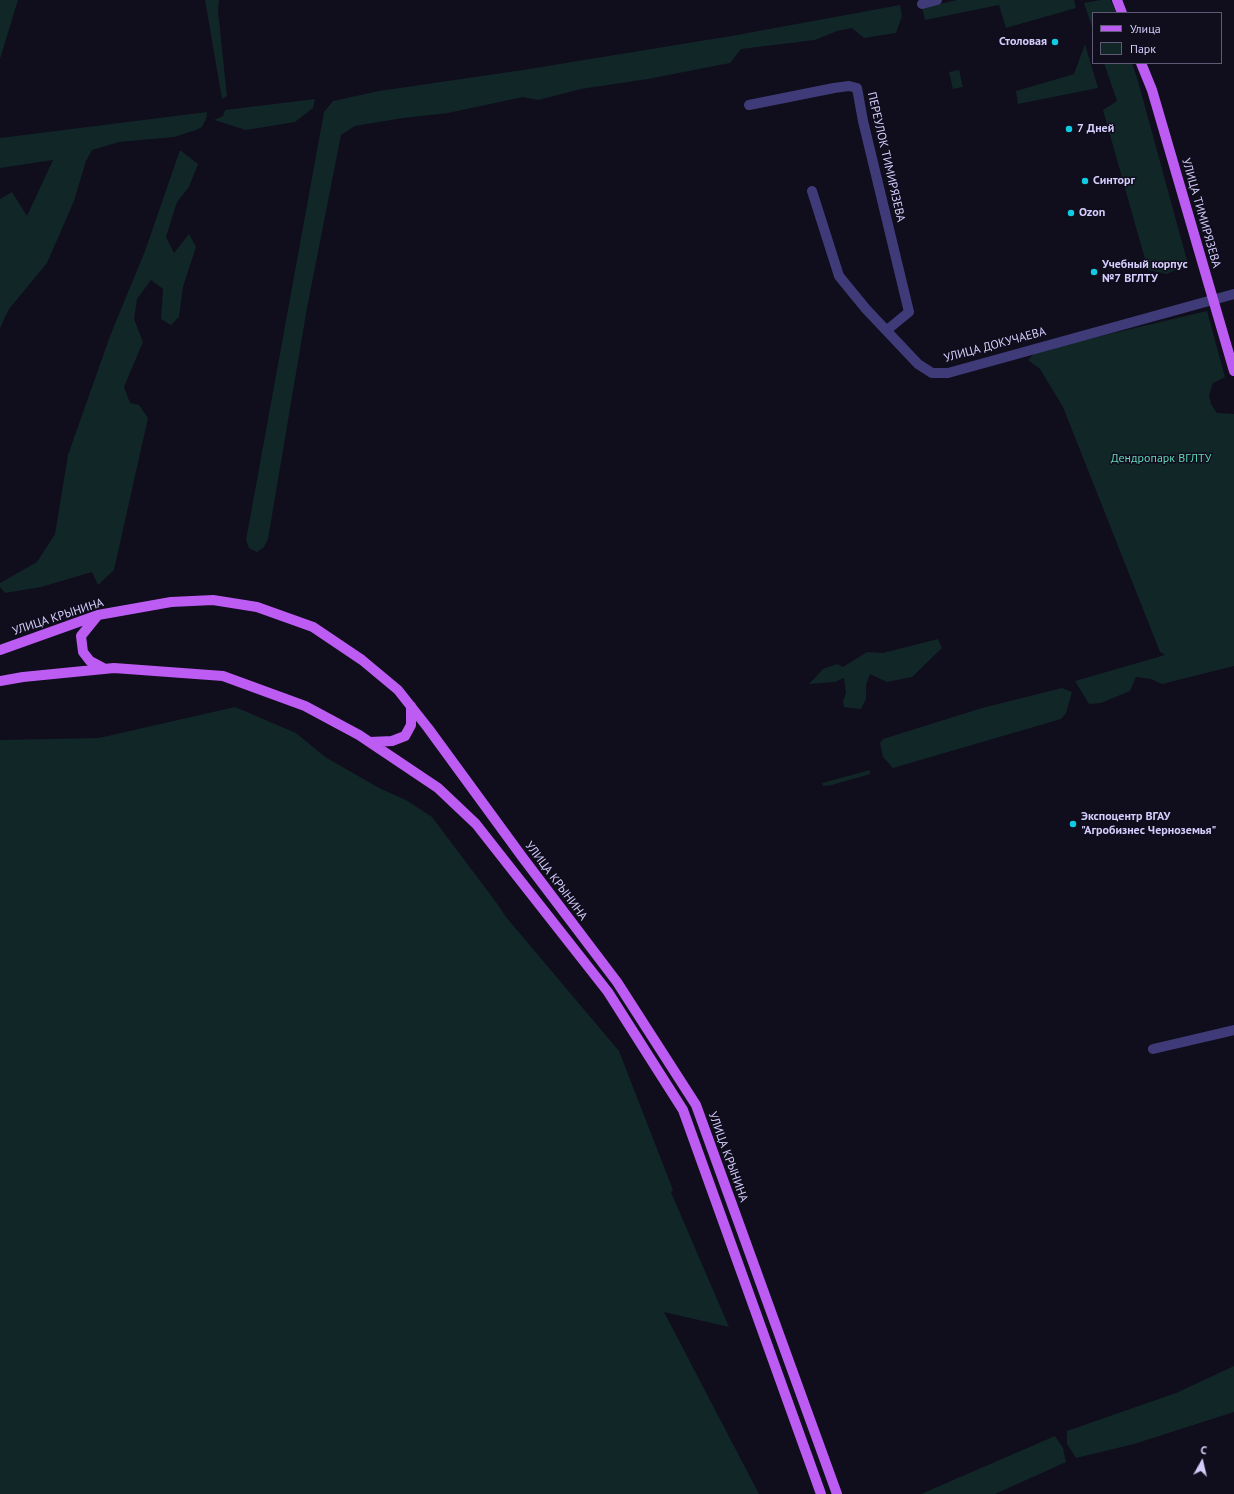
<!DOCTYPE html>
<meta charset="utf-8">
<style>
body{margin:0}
#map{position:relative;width:1234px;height:1494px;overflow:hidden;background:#100d1d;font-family:"PT Sans",sans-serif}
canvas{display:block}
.legend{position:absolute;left:1092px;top:12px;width:130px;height:52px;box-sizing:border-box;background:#100d1d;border:1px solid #5e5a76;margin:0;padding:5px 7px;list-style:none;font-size:12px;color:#d3cdfb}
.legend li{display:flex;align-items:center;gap:8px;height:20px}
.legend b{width:20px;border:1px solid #5e5a76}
.north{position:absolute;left:1182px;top:1442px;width:40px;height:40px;-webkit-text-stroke:3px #100d1d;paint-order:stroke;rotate:8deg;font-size:11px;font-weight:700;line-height:16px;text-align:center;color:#d3cdfb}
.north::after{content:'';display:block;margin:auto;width:14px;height:18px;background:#d3cdfb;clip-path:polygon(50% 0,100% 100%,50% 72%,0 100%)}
</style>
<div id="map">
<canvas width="1234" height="1494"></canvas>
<ul class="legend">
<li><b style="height:5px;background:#bd5cf3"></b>Улица</li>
<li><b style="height:11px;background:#112626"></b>Парк</li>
</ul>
<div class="north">С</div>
</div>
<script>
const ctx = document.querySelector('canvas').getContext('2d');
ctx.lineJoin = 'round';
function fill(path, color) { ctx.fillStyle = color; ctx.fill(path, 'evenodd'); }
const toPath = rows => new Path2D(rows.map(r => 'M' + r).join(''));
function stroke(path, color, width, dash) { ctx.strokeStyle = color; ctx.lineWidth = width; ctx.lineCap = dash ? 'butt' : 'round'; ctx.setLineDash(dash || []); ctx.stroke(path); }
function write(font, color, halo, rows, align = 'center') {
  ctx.font = font + ' "PT Sans",sans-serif'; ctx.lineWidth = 3; ctx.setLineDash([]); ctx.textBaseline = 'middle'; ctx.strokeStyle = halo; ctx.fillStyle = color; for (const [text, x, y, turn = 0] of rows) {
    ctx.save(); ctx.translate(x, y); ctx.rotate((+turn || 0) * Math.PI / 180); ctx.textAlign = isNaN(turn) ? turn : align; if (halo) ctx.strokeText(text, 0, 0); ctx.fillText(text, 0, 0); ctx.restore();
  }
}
fill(toPath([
 [0,0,18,0,0,59],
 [205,0,219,0,218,11,227,96,222,99],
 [957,0,1074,0,1076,8,1006,28,999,5,925,20,922,8],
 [1101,0,1111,0,1116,13,1093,13,1093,30,1084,3],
 [900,5,902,16,896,33,864,38,852,28,837,31,815,40,741,49,730,63,648,79,581,89,538,100,523,97,448,113,403,118,355,126,341,135,307,308,268,539,264,547,257,552,249,548,246,540,324,112,333,101,379,91,523,70,737,35],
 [1085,44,1098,88,1018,104,1016,91,1074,74],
 [1104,63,1132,63,1138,81,1188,264,1167,274,1148,270,1103,110,1117,101],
 [959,70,963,87,953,89,949,72],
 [315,99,313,108,295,122,246,130,214,120,223,116,225,110],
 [207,112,206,119,202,127,196,130,174,137,119,142,92,150,86,161,74,201,47,263,9,309,0,328,0,199,12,192,27,216,53,160,0,168,0,138],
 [180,150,198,164,189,187,177,202,166,237,174,253,189,234,196,247,183,287,179,317,171,325,161,319,163,289,151,280,137,299,134,319,143,342,124,387,130,403,139,405,148,418,114,570,98,585,92,572,41,587,5,593,0,587,0,583,37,562,55,534,68,455,110,336,145,251],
 [1207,311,1225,377,1213,383,1209,395,1211,404,1217,413,1234,414,1234,666,1162,684,1151,679,1136,677,1130,691,1101,703,1089,704,1075,681,1165,655,1160,652,1063,407,1040,369,1028,360,1037,351],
 [938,639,942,648,912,677,887,682,870,674,866,685,866,699,861,709,844,707,843,701,846,693,844,678,835,682,809,684,823,669,837,664,843,667,867,652,883,653],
 [1062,688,1072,692,1066,713,1061,719,893,768,883,757,880,743,883,739,982,708],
 [235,707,296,733,325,757,381,789,406,800,432,817,496,902,506,917,619,1051,673,1190,671,1192,729,1327,664,1312,759,1494,0,1494,0,740,99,738],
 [870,770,870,774,832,785,823,786,822,783],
 [1234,1366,1234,1412,1134,1444,1076,1458,1067,1444,1067,1431,1176,1393],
 [1055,1436,1063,1448,1066,1462,995,1494,921,1494]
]), '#112626');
stroke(toPath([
 [922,4,937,0],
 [749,105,834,88,849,86,857,88,863,121,909,312,887,330],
 [812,191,839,276,866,309,918,364,932,373,948,373,1234,294],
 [1153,1049,1234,1030]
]), '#3f3b78', 10);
stroke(toPath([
 [1117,0,1122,13],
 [1141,63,1152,90,1234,371],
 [98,615,81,636,83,652,90,661,105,669],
 [0,650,98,615,171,602,213,600,257,607,313,627,362,660,398,690,428,728,523,858,617,982,696,1105,837,1494],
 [0,681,23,677,114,668,223,676,305,706,359,735,438,788,476,824,608,992,683,1110,821,1494],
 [370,742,392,741,405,736,411,725,411,706]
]), '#bd5cf3', 10);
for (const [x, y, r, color] of [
 [1055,42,4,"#11cbe3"],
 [1069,129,4,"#11cbe3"],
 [1085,181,4,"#11cbe3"],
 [1071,213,4,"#11cbe3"],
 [1094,272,4,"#11cbe3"],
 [1073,824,4,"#11cbe3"]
]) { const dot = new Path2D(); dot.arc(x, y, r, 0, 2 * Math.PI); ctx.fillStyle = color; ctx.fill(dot); stroke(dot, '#100d1d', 1.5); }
write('bold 12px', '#d3cdfb', '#100d1d', [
 ["Столовая",1047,42,"right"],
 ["7 Дней",1077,129],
 ["Синторг",1093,181],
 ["Ozon",1079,213],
 ["Учебный корпус",1102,265],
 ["№7 ВГЛТУ",1102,279],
 ["Экспоцентр ВГАУ",1081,817],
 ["\"Агробизнес Черноземья\"",1081,831]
], 'left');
write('12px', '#d3cdfb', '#100d1d', [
 ["ПЕРЕУЛОК ТИМИРЯЗЕВА",886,157,77],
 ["УЛИЦА ТИМИРЯЗЕВА",1201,213,74],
 ["УЛИЦА ДОКУЧАЕВА",995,345,-15],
 ["УЛИЦА КРЫНИНА",58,617,-18],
 ["УЛИЦА КРЫНИНА",556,881,53],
 ["УЛИЦА КРЫНИНА",728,1157,70]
]);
write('12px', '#5fd5b9', '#100d1d', [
 ["Дендропарк ВГЛТУ",1161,459]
]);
</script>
